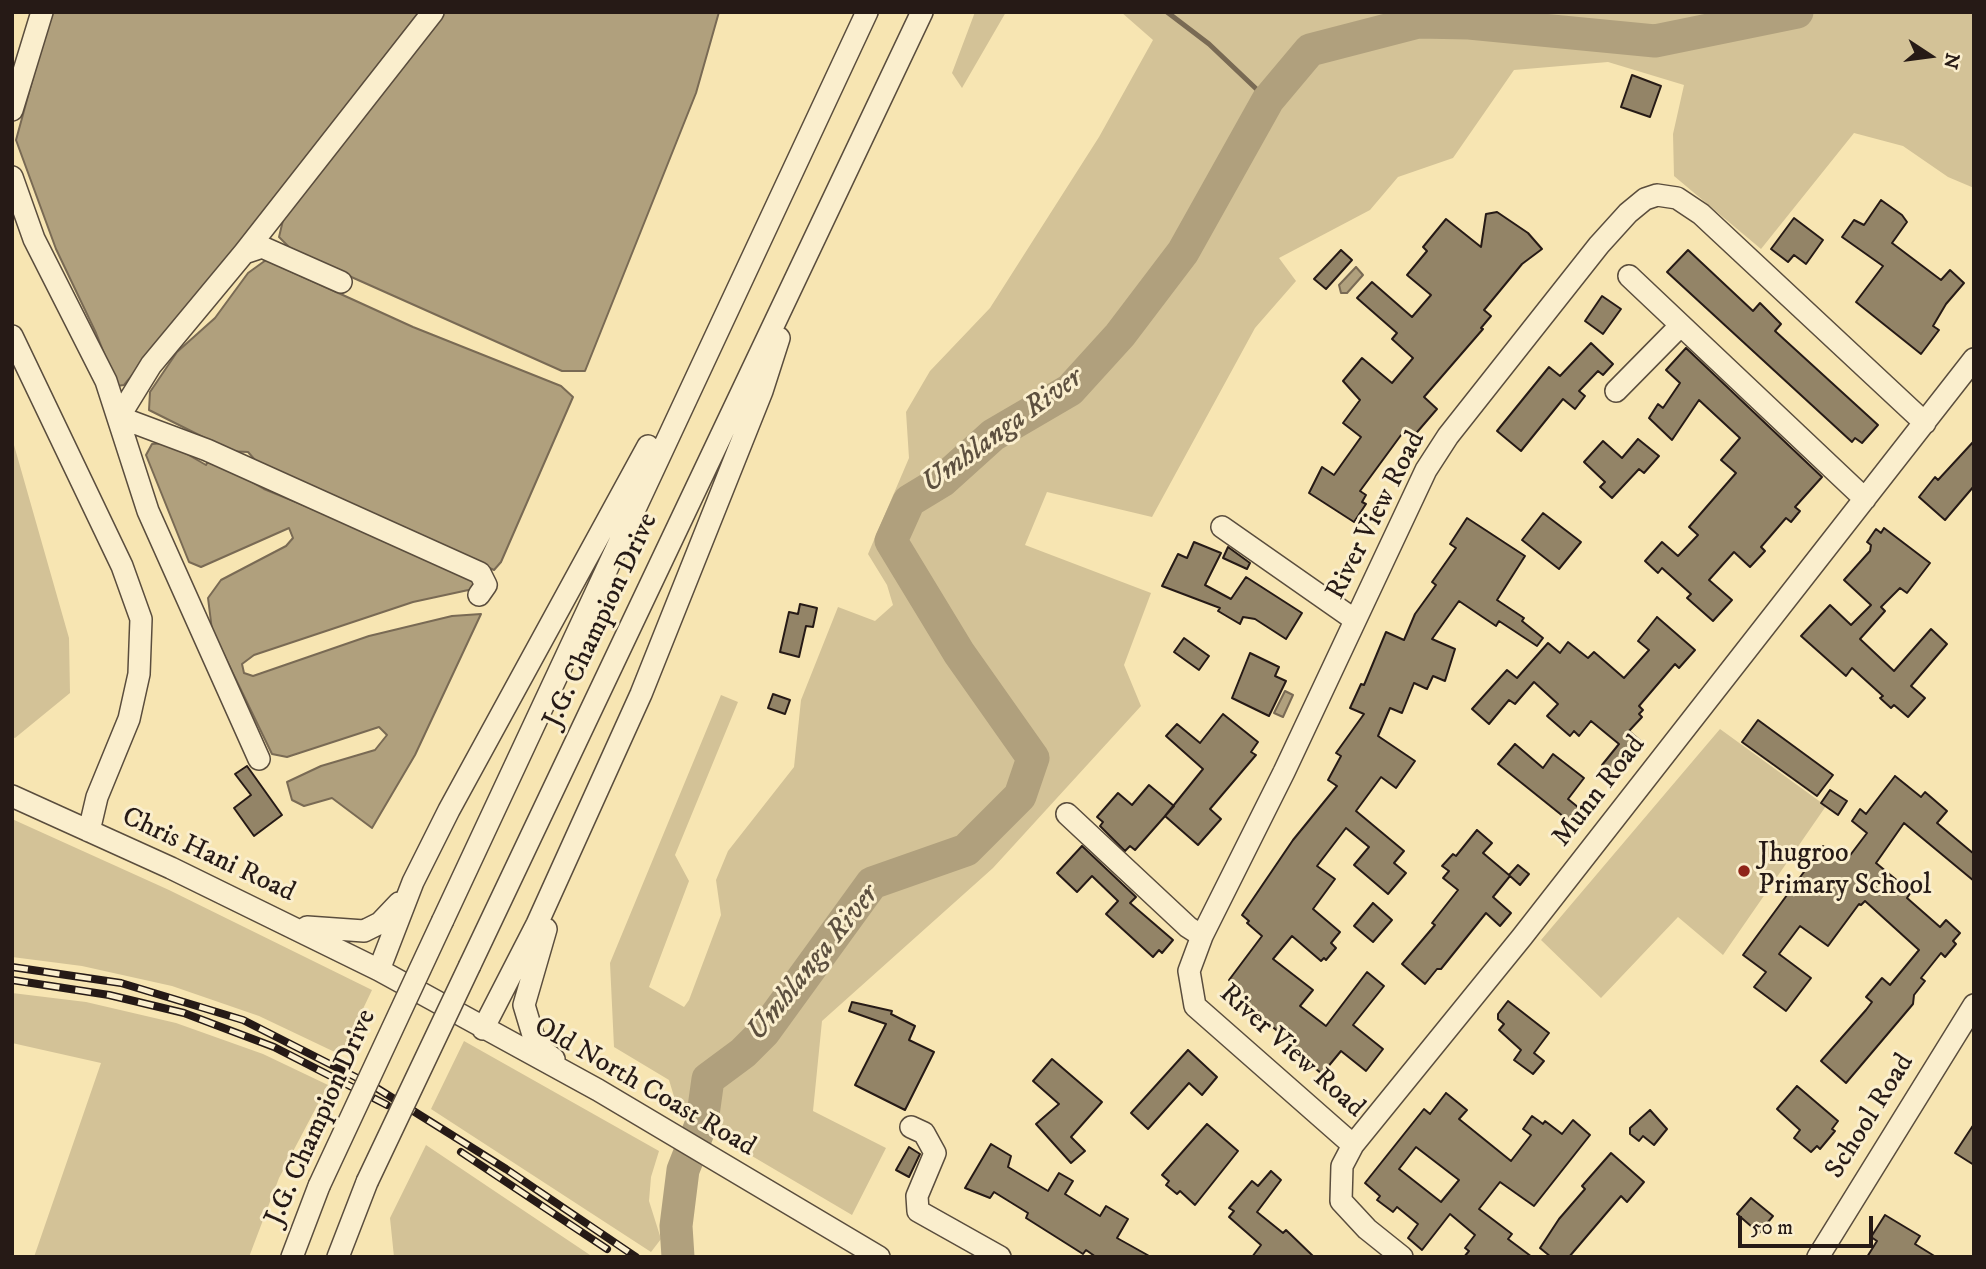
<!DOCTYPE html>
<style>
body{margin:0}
#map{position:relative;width:1986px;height:1269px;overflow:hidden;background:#f7e5b2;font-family:"IM FELL DW Pica",serif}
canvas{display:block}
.frame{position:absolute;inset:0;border:14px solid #261a16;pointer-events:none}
.north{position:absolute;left:1895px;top:21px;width:70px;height:70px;-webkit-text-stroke:5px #faeecd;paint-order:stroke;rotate:103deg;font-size:19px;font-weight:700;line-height:28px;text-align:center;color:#261a16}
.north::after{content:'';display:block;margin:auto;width:24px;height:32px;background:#261a16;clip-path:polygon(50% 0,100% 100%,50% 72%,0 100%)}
.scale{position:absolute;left:1738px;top:1216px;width:135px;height:32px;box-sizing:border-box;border:4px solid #261a16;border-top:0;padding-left:9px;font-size:21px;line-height:24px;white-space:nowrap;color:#261a16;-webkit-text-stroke:5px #faeecd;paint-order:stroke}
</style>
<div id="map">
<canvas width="1986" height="1269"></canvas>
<div class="frame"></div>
<div class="north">N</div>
<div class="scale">50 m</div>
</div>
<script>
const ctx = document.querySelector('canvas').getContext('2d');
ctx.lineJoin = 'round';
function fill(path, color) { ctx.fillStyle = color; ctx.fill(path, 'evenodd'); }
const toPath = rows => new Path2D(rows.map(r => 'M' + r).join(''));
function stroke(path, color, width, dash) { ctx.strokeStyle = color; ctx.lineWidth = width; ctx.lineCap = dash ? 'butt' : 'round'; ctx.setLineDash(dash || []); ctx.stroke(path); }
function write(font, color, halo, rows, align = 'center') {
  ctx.font = font + ' "IM FELL DW Pica",serif'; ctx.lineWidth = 6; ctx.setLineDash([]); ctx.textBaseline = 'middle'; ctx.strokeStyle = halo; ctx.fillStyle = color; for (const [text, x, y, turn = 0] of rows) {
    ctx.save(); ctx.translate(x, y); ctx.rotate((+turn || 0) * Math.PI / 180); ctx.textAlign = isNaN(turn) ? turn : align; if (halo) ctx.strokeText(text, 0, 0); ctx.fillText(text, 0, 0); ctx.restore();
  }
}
fill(toPath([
 [975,12,1006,12,962,88,952,73],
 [1121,12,1974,12,1974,188,1948,177,1903,146,1854,133,1761,249,1674,176,1673,134,1684,85,1608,62,1514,70,1453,158,1398,177,1370,210,1279,258,1296,281,1255,328,1152,517,1047,492,1025,545,1151,593,1124,665,1141,706,993,868,822,1021,813,1111,886,1148,852,1215,679,1113,669,1080,614,1047,610,963,721,695,738,702,675,855,689,881,649,987,684,1007,689,1000,721,915,716,880,728,851,794,767,801,700,838,607,875,621,893,605,887,585,868,554,909,458,906,412,930,371,990,308,1099,137,1153,40],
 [12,438,69,638,70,693,15,738,12,737],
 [1720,729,1826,806,1723,955,1678,917,1601,998,1541,940],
 [12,819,169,890,372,990,341,1055,259,1016,172,986,82,966,12,957],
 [12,993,86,1002,176,1023,263,1054,328,1085,279,1178,249,1257,34,1257,101,1063,12,1043],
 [464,1041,659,1151,651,1177,649,1201,661,1239,651,1252,431,1109],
 [426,1145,487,1186,593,1257,394,1257,390,1218]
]), '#d3c297');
const water = toPath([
 [51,12,419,12,200,294,124,385,117,386,96,333,56,249,16,140,51,12],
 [445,12,719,12,696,93,585,371,562,371,320,263,290,248,279,237,284,216,445,12],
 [266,260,413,327,561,386,573,397,501,562,494,570,262,468,248,452,226,451,231,470,264,489,470,573,475,581,473,589,413,602,254,655,242,664,244,673,253,676,369,636,452,616,481,614,415,755,372,828,332,798,304,806,292,800,287,782,321,766,375,750,387,735,379,727,287,757,272,754,212,630,208,598,221,580,286,546,293,538,289,528,201,567,189,562,146,455,152,444,168,443,206,465,214,450,213,442,149,410,150,392,177,352,215,318,248,273,266,260],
 [1356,267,1363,275,1347,293,1341,293,1339,285,1356,267],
 [1285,691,1293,695,1283,717,1274,713,1285,691]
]);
fill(water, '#b0a07d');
stroke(water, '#796a54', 2);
stroke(toPath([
 [1167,12,1209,44,1268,100],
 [1418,22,1426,12]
]), '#796a54', 5);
stroke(toPath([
 [678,1257,676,1226,683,1170,702,1122,708,1079,743,1053,764,1032,872,883,966,850,1020,796,1033,758,959,653,891,541,909,501,942,481,993,435,1070,390,1120,335,1183,252,1268,100,1310,50,1418,22,1469,23,1655,41,1797,12]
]), '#b0a07d', 33);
const building = toPath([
 [1632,75,1661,86,1650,117,1621,107,1632,75],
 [1881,200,1902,215,1907,222,1892,243,1941,280,1950,270,1964,283,1946,304,1933,326,1939,330,1921,354,1856,302,1883,266,1842,237,1854,220,1864,225,1881,200],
 [1497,212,1528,233,1542,249,1522,264,1484,310,1491,316,1481,328,1483,329,1424,397,1437,409,1412,438,1404,431,1360,491,1366,495,1362,502,1366,504,1354,522,1309,493,1322,467,1334,475,1361,437,1343,423,1360,400,1343,381,1362,358,1392,383,1413,358,1392,339,1397,333,1357,298,1372,282,1412,317,1431,295,1407,275,1427,251,1423,247,1446,219,1481,247,1486,214,1497,212],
 [1794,218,1823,240,1806,264,1794,255,1788,262,1771,249,1794,218],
 [1341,250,1352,260,1326,289,1314,279,1341,250],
 [1688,250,1753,311,1760,303,1781,324,1775,331,1878,425,1862,443,1855,438,1852,442,1667,272,1688,250],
 [1602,296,1621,309,1603,334,1585,321,1602,296],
 [1591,343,1613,364,1603,375,1598,371,1579,391,1585,396,1575,409,1563,399,1521,451,1497,431,1549,367,1560,376,1591,343],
 [1686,348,1822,477,1795,507,1800,511,1791,522,1786,518,1761,547,1765,551,1750,567,1734,552,1709,580,1732,600,1713,621,1687,598,1691,594,1662,568,1658,573,1645,561,1662,542,1678,556,1698,535,1689,527,1736,473,1721,460,1740,438,1699,400,1672,440,1649,418,1658,404,1663,408,1680,383,1666,370,1686,348],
 [1638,439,1659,456,1644,473,1639,469,1612,498,1600,487,1605,482,1584,462,1603,441,1622,458,1638,439],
 [1974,441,1974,486,1945,520,1919,497,1935,477,1938,480,1974,441],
 [1543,513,1581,542,1559,569,1522,540,1543,513],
 [1467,518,1525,556,1497,600,1524,618,1522,621,1543,638,1537,646,1499,621,1496,626,1459,601,1432,639,1455,649,1445,681,1433,676,1427,689,1414,683,1402,713,1390,708,1378,736,1415,761,1396,788,1381,777,1356,811,1404,851,1394,863,1406,873,1388,894,1354,865,1369,847,1346,828,1317,866,1335,879,1313,909,1340,932,1331,943,1336,948,1326,960,1324,958,1321,961,1292,936,1273,959,1313,990,1300,1006,1326,1026,1367,972,1384,986,1353,1025,1383,1049,1366,1071,1341,1051,1322,1074,1301,1057,1304,1053,1246,1005,1250,1000,1229,980,1262,936,1247,923,1249,921,1242,915,1293,840,1337,786,1328,780,1341,756,1336,753,1364,714,1350,708,1361,684,1364,685,1386,632,1404,640,1415,614,1436,585,1432,582,1456,548,1450,544,1467,518],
 [1884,528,1930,563,1907,593,1900,588,1881,607,1885,611,1860,639,1894,671,1931,629,1947,644,1911,686,1925,698,1908,717,1894,705,1891,708,1880,698,1883,696,1852,668,1846,676,1801,636,1830,605,1851,625,1871,605,1844,580,1870,551,1871,545,1867,542,1876,529,1881,533,1884,528],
 [1194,542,1221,553,1205,585,1231,599,1246,577,1302,613,1286,639,1255,619,1243,617,1240,624,1218,611,1220,608,1162,586,1178,554,1187,558,1194,542],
 [1228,547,1250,563,1247,569,1223,558,1228,547],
 [800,604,817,608,813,627,806,626,799,657,780,652,789,612,798,614,800,604],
 [1657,617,1695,650,1679,668,1675,664,1639,706,1643,710,1639,714,1642,717,1629,731,1643,743,1617,777,1602,765,1619,744,1591,721,1579,736,1574,731,1570,736,1547,716,1558,704,1534,682,1515,704,1509,700,1489,724,1472,709,1507,670,1517,678,1548,643,1560,653,1568,642,1588,658,1594,652,1624,678,1649,650,1638,641,1657,617],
 [1184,638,1209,656,1199,670,1174,652,1184,638],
 [1250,653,1279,667,1275,676,1286,681,1269,716,1232,698,1250,653],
 [773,694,790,700,785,714,768,708,773,694],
 [1223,714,1258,742,1251,752,1256,755,1210,809,1221,819,1198,845,1165,816,1203,769,1166,736,1177,724,1200,743,1223,714],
 [1758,720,1833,775,1817,796,1742,742,1758,720],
 [1515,744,1543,768,1553,754,1584,778,1568,799,1579,808,1569,821,1498,764,1515,744],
 [247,766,282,815,254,836,234,808,251,795,235,774,247,766],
 [1895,776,1921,797,1925,792,1947,811,1937,823,1974,854,1974,881,1904,823,1876,863,1911,892,1907,898,1940,927,1946,920,1960,933,1953,941,1956,944,1945,957,1941,953,1921,978,1925,981,1914,995,1913,1004,1846,1083,1821,1061,1866,1010,1872,1002,1866,997,1882,978,1890,985,1919,950,1865,901,1861,905,1859,904,1828,946,1800,926,1779,954,1811,978,1786,1011,1754,987,1766,972,1743,955,1823,846,1845,862,1867,833,1852,821,1860,809,1866,814,1895,776],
 [1149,785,1174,806,1135,850,1130,846,1125,851,1100,826,1103,822,1097,817,1118,793,1132,805,1149,785],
 [1830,790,1847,801,1838,815,1821,803,1830,790],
 [1477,830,1492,843,1483,853,1509,875,1518,865,1529,874,1520,885,1510,876,1493,897,1511,913,1500,926,1486,913,1441,969,1437,969,1425,984,1402,964,1435,925,1432,923,1458,890,1443,878,1449,871,1442,866,1453,854,1456,856,1477,830],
 [1082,846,1136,897,1130,903,1173,940,1162,953,1159,950,1153,957,1106,914,1118,901,1092,876,1077,892,1057,873,1082,846],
 [1373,903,1392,920,1373,942,1354,926,1373,903],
 [1508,1001,1549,1033,1534,1053,1544,1061,1533,1074,1514,1060,1521,1050,1499,1030,1504,1024,1498,1019,1498,1014,1508,1001],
 [852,1002,892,1011,891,1014,915,1026,909,1040,934,1052,905,1110,855,1085,886,1024,849,1011,852,1002],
 [1188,1050,1217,1077,1202,1095,1189,1083,1148,1129,1131,1113,1188,1050],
 [1052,1059,1102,1102,1071,1137,1085,1151,1071,1163,1036,1124,1059,1104,1033,1081,1052,1059],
 [1797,1086,1838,1121,1832,1129,1835,1131,1820,1149,1817,1146,1811,1152,1794,1138,1800,1130,1777,1109,1797,1086],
 [1446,1093,1467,1110,1459,1119,1511,1161,1531,1135,1523,1129,1532,1116,1543,1124,1545,1121,1562,1134,1573,1120,1590,1135,1534,1206,1500,1182,1479,1209,1512,1234,1508,1239,1532,1257,1464,1257,1469,1251,1465,1248,1475,1235,1450,1214,1422,1250,1408,1238,1418,1224,1397,1207,1393,1212,1377,1200,1380,1196,1365,1183,1424,1109,1430,1114,1446,1093],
 [1416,1147,1459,1180,1441,1202,1399,1169,1416,1147],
 [1650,1110,1667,1129,1654,1145,1643,1136,1639,1141,1630,1134,1630,1128,1650,1110],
 [1207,1124,1238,1151,1195,1205,1180,1191,1177,1194,1166,1185,1169,1181,1162,1175,1207,1124],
 [1974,1124,1974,1165,1955,1153,1974,1124],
 [991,1144,1011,1156,1008,1167,1048,1191,1059,1173,1073,1181,1065,1194,1100,1216,1106,1206,1128,1219,1117,1238,1151,1257,1096,1257,1086,1250,1083,1254,1026,1218,1028,1213,994,1192,990,1198,965,1188,991,1144],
 [909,1147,920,1154,909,1177,896,1170,909,1147],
 [1611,1153,1644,1182,1627,1202,1621,1196,1569,1257,1551,1257,1540,1248,1559,1219,1585,1189,1582,1186,1611,1153],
 [1271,1171,1281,1180,1257,1212,1283,1233,1286,1230,1314,1257,1252,1257,1261,1245,1229,1217,1234,1211,1229,1208,1252,1181,1258,1186,1271,1171],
 [1751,1198,1773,1216,1759,1233,1737,1214,1751,1198],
 [1885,1215,1920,1236,1915,1244,1936,1257,1867,1257,1877,1241,1871,1237,1885,1215]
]);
fill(building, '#938467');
stroke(building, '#261a16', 2);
const minor = toPath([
 [12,110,42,12],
 [12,177,34,239,106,381,148,511,259,759],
 [244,253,433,12],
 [1629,276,1865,499],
 [341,282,262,247,244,253,151,365,119,417,207,450,480,573,486,585,479,595],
 [12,336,122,566,141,619,139,674,129,719,97,797,89,831],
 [1616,391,1681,325],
 [1222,527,1355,620],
 [12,796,171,868,379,970,598,1090,879,1257],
 [1067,814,1188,927,1202,936],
 [443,920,867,12],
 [307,927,364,931,380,923,399,903],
 [546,929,524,1005,533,1035,543,1051,554,1059],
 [470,965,922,12],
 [379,970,413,882,449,810,648,446],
 [483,1029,537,924,641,694,762,391,779,338],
 [911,1127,924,1133,935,1153,917,1196,918,1211,1000,1257],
 [1353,1145,1195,1006,1189,971,1202,936,1284,772,1426,470,1448,436,1599,245,1628,213,1645,199,1657,195,1677,198,1701,214,1925,423],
 [292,1257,319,1186],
 [338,1257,367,1182],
 [1402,1257,1367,1229,1341,1201,1342,1166,1353,1145,1522,937,1974,359],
 [1818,1257,1974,1005]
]);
stroke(minor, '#5a4d3d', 24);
stroke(minor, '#faeecd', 21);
const rail = toPath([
 [12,967,121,983,243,1020,375,1087,506,1169,636,1257],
 [12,980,109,995,184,1013,274,1047,387,1105],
 [461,1152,607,1249]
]);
stroke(rail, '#261a16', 8);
stroke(rail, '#faeecd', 5, [16]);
const minorBridge = toPath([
 [367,1182,470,965],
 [319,1186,443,920]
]);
stroke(minorBridge, '#5a4d3d', 24, []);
stroke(minorBridge, '#faeecd', 21);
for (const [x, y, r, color] of [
 [1744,871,7,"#8f2418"]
]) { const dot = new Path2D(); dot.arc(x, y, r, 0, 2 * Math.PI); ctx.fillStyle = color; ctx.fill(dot); stroke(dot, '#faeecd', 2.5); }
write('28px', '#261a16', '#faeecd', [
 ["River View Road",1377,516,-63],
 ["J.G. Champion Drive",602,621,-65],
 ["Munn Road",1600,792,-52],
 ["Chris Hani Road",208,856,25],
 ["River View Road",1291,1052,42],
 ["Old North Coast Road",644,1088,30],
 ["School Road",1871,1117,-58],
 ["J.G. Champion Drive",322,1118,-66]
]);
write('28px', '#261a16', '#faeecd', [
 ["Jhugroo",1758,855],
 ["Primary School",1758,887]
], 'left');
write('italic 30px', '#5d503f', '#faeecd', [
 ["Umhlanga River",1003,432,-36],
 ["Umhlanga River",814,964,-51]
]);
</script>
